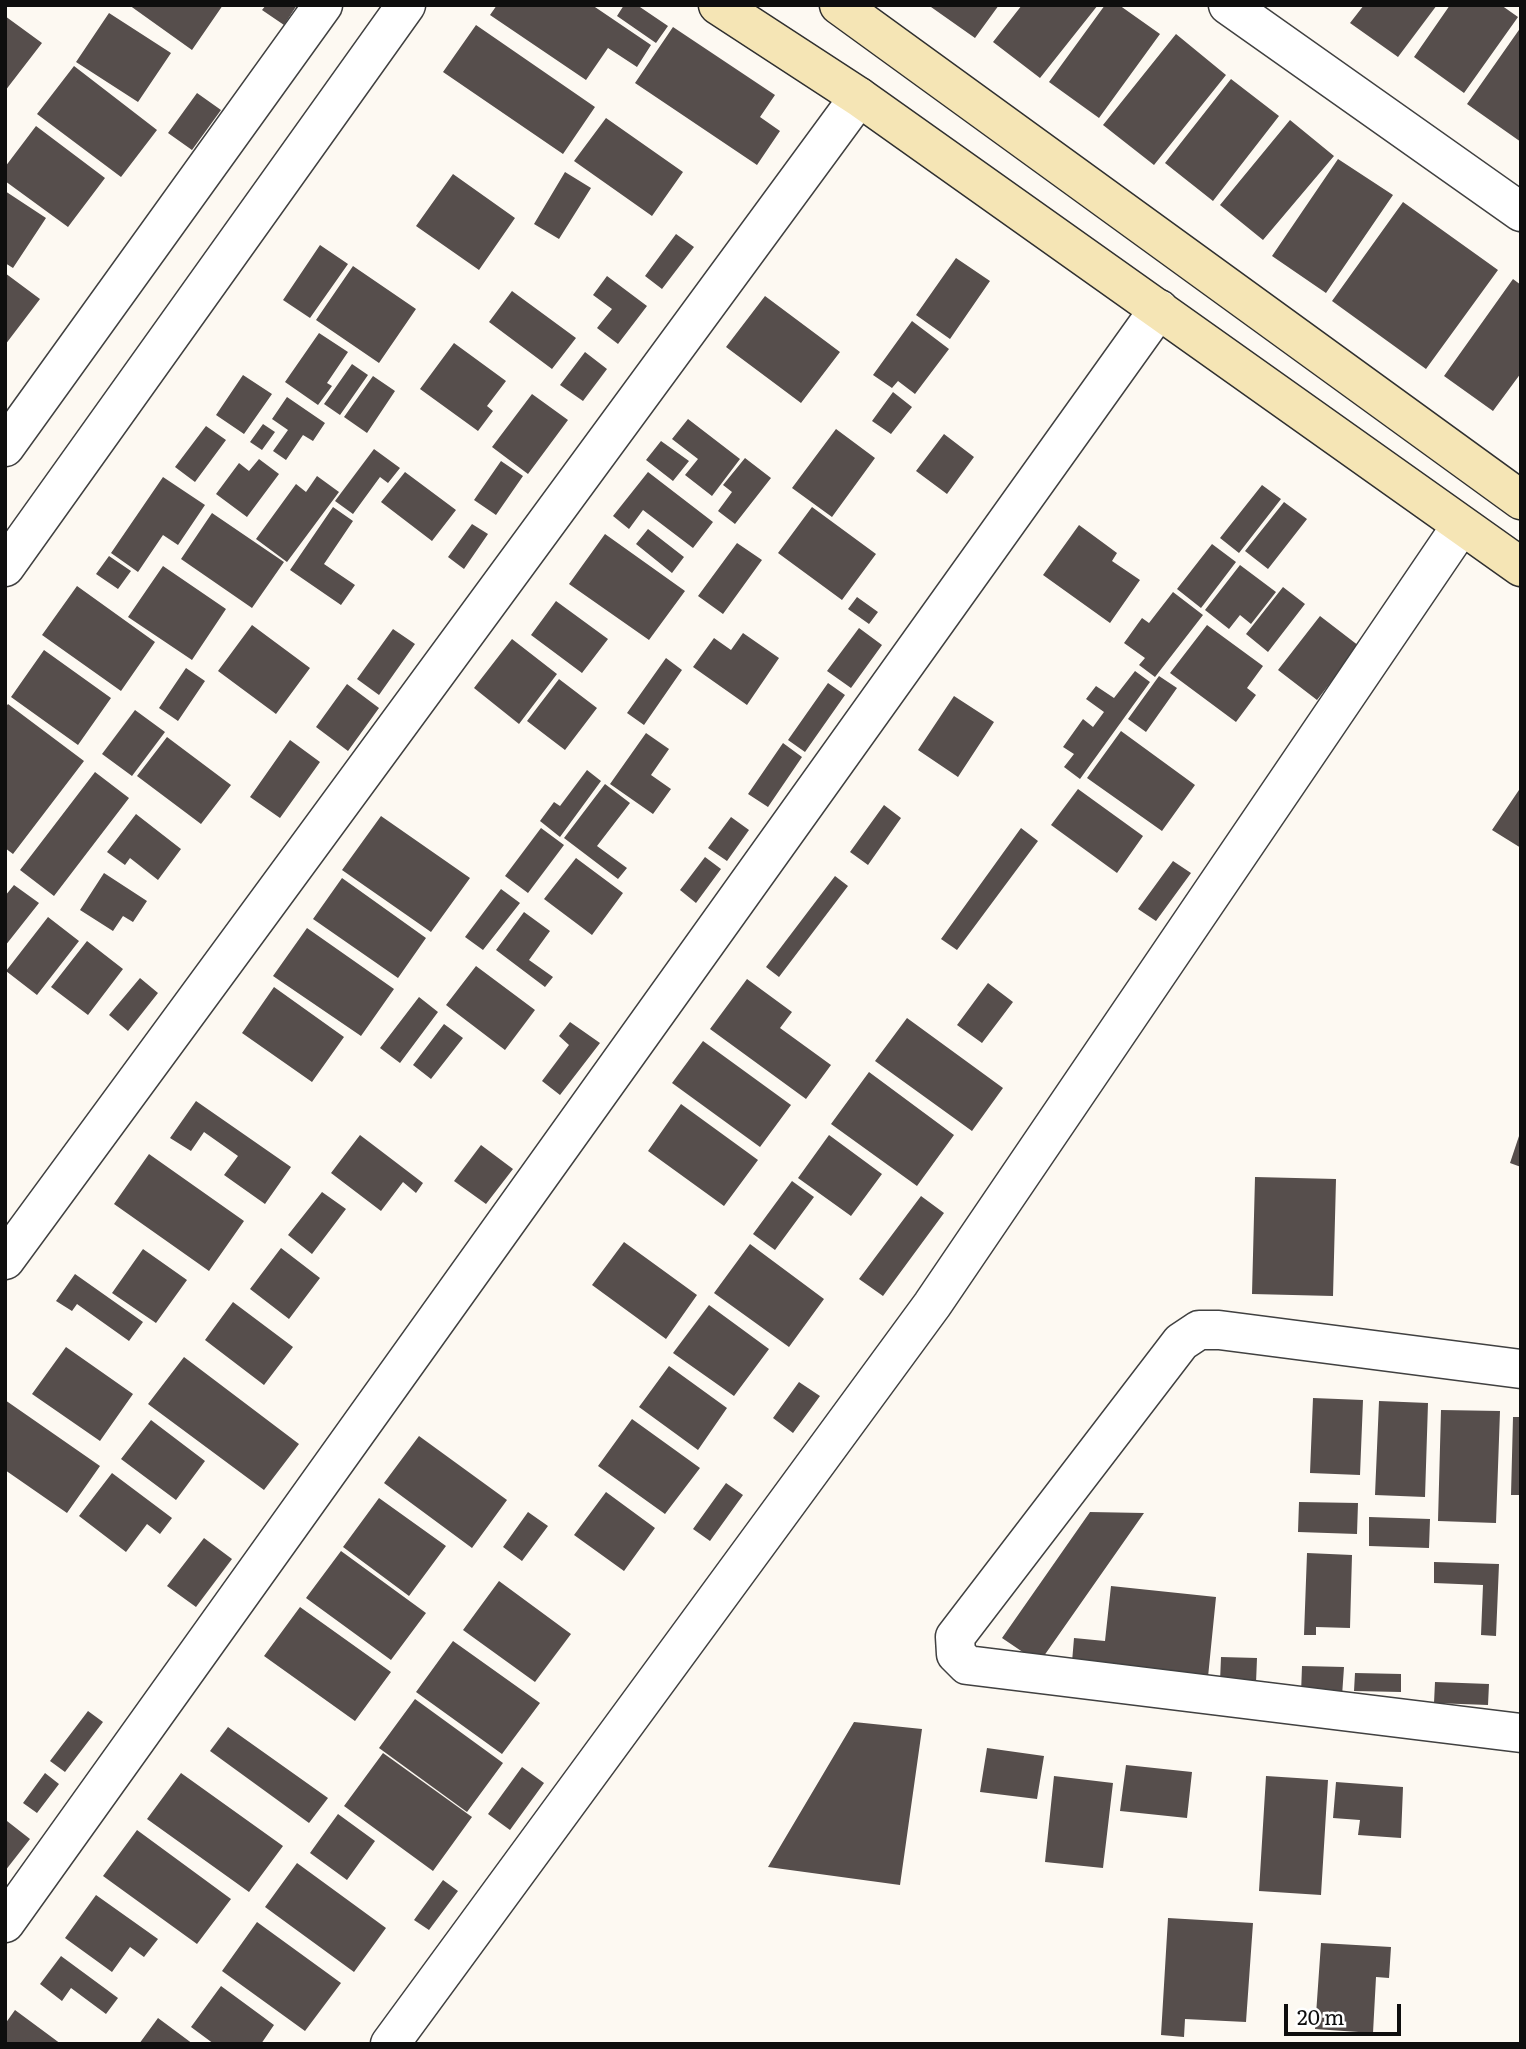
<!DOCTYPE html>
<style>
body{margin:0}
#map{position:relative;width:1526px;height:2049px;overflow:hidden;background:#fdf9f2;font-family:Literata,serif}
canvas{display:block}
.frame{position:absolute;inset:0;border:7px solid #0e0e0e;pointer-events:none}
.scale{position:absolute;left:1284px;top:2004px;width:117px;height:32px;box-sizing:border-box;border:4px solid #0e0e0e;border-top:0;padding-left:9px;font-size:21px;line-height:24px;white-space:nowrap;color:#0e0e0e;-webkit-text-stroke:5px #fff;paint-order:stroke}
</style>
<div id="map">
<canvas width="1526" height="2049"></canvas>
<div class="frame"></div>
<div class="scale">20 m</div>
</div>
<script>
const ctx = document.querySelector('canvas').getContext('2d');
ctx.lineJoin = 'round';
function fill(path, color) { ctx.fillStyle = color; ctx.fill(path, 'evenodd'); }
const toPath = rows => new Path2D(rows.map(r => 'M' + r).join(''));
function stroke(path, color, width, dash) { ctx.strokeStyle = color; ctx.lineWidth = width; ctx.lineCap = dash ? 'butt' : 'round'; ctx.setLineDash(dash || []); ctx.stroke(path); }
fill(toPath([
 [129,5,223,5,192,50],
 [266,5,297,5,284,25,262,10],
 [497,5,592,5,651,45,637,67,608,48,586,80,490,15],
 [624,5,637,5,668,26,656,43,617,16],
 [932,5,999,5,975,38,931,7],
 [1022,5,1098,5,1040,78,993,42],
 [1105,5,1119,5,1160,34,1099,118,1049,82],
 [1364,5,1437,5,1398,57,1350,23],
 [1450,5,1501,5,1518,17,1464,93,1414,57],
 [109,13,171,53,138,102,76,62],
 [5,16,42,43,5,91],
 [476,25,595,107,563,154,443,72],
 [673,27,775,95,760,117,780,131,757,165,635,83],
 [1521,27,1521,142,1467,104],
 [1176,34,1226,75,1154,165,1103,125],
 [74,66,157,130,121,177,37,114],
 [1231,79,1279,116,1213,201,1165,163],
 [197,93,221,110,192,150,168,133],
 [606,118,683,172,652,216,574,161],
 [1290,120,1334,156,1263,240,1220,205],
 [36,126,105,178,68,227,5,181,5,167],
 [1338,159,1393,195,1326,293,1272,256],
 [565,172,591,188,559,239,534,224],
 [453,174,515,218,479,270,416,226],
 [5,191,46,218,13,268,5,263],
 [1403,202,1498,270,1426,369,1332,301],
 [676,234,694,247,662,289,645,276],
 [320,245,348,264,310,318,283,300],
 [956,258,990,281,950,339,916,315],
 [353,266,416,309,379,363,316,320],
 [5,273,40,299,5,345],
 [607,276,647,306,618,344,597,328,612,309,593,295],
 [1513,279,1521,285,1521,373,1493,411,1444,376],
 [512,291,576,338,552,369,489,322],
 [765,296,840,352,801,403,726,347],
 [912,321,949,349,915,394,898,381,892,388,873,375],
 [319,333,348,352,327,383,332,386,318,405,285,382],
 [454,343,506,381,487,406,493,411,478,431,420,389],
 [585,352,607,369,583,401,560,385],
 [352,364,368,375,340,415,324,404],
 [243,375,272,394,244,434,216,415],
 [373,376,395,391,367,433,344,417],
 [893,392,912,407,891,434,872,421],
 [532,394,568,420,528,474,492,447],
 [287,397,325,423,313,441,303,435,286,460,273,451,288,430,272,419],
 [688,419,740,459,712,496,685,475,698,459,672,439],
 [263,424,275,432,262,450,250,442],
 [206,426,226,440,195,482,175,467],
 [836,429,875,458,832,517,792,488],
 [944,434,974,457,947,494,916,471],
 [661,441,689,461,673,481,646,460],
 [374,449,400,468,388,483,380,477,353,514,335,501],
 [745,458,771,478,735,524,718,511,732,492,723,485],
 [259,459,279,474,247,517,216,494,239,463,249,471],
 [501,461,523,476,496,515,474,500],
 [405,472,456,510,432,541,381,502],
 [648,472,713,522,693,548,643,510,629,529,613,516],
 [317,476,339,492,287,562,256,539,296,484,306,492],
 [163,477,205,505,178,545,163,535,138,572,111,553],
 [1262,485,1281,499,1239,553,1220,538],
 [1284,502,1307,519,1268,569,1245,551],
 [333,507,353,521,324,564,355,585,341,605,290,570],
 [812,507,876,554,842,600,778,553],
 [212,513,284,562,252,608,181,559],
 [472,524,488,534,464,569,448,557],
 [1079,525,1117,553,1112,561,1140,580,1110,623,1043,575],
 [648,529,684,557,672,573,636,544],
 [605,534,685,591,649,640,569,584],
 [737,543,762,560,723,614,698,596],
 [1212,544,1236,562,1201,608,1177,589],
 [109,556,131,571,118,589,96,574],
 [1240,565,1276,592,1251,624,1240,615,1229,629,1205,610],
 [163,566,226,609,192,660,128,617],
 [77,586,155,642,121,691,42,635],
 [1283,587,1305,604,1268,652,1246,634],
 [1173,592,1203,615,1155,677,1139,665,1145,658,1124,643,1142,618,1149,623],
 [857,597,878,612,869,624,848,609],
 [556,601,608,639,582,673,531,635],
 [1320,616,1359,646,1317,700,1278,670],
 [252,625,310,668,276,714,218,671],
 [1207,625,1263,666,1247,688,1256,695,1236,722,1170,673],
 [859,628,882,645,851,688,827,671],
 [393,629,415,644,379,695,357,679],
 [743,633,779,658,747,705,693,667,714,638,731,650],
 [512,639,557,674,519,724,474,688],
 [44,650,111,698,78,745,11,697],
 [666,658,682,670,644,725,627,713],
 [186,668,205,681,178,721,159,708],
 [1135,671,1150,682,1080,779,1064,767,1074,754,1063,747,1083,719,1093,727,1104,712,1086,699,1096,686,1114,698],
 [1159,676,1177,688,1146,732,1128,719],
 [559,679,597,708,565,750,527,721],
 [828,683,845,695,805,752,788,740],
 [347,684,379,708,348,751,316,727],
 [954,696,994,722,958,777,918,750],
 [8,704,84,761,13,854,5,848,5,708],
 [135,710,165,732,132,776,102,754],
 [1121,731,1195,785,1162,831,1087,778],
 [646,733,669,749,651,775,671,789,653,814,610,784],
 [167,737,231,785,201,824,137,776],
 [290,740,320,762,280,818,250,797],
 [783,743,802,757,768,807,748,794],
 [587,770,601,781,560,837,540,821,554,802,560,806],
 [95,772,129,798,54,896,20,870],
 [605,784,630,803,597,846,627,868,618,879,564,838],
 [1521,787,1521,848,1492,830],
 [1078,789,1143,836,1117,873,1051,825],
 [884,805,901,818,868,865,850,852],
 [136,814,181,849,158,880,130,858,125,865,107,852],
 [381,816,470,878,431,932,342,870],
 [731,817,749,830,727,861,708,848],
 [541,828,564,845,528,893,505,876],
 [1021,828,1038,841,957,950,941,939],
 [705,857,721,869,696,903,680,890],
 [576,858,623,893,592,935,544,899],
 [1173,861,1191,873,1156,921,1138,909],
 [104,873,147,901,133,922,123,916,113,931,80,910],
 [835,876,848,886,779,977,766,967],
 [342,878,426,938,398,978,313,919],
 [14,885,39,903,5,946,5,896],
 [501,889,520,903,483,950,465,937],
 [524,912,550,931,529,960,553,977,545,987,496,950],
 [48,917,79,941,37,995,6,971],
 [307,928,394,989,361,1036,273,976],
 [87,941,123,969,88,1015,51,987],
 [476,966,535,1010,505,1050,446,1005],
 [140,978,158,993,128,1031,109,1015],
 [747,979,792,1012,780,1028,831,1065,806,1099,710,1029],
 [988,983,1013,1002,982,1043,957,1025],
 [274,987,344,1037,312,1082,242,1033],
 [419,997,438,1012,400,1063,380,1048],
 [907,1018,1003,1088,972,1131,875,1061],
 [570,1022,600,1043,560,1095,542,1081,569,1045,559,1036],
 [444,1024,463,1038,431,1079,413,1065],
 [703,1041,791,1105,760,1147,672,1083],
 [869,1072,954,1135,917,1186,831,1124],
 [196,1101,291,1167,265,1204,224,1175,238,1156,204,1132,191,1151,170,1138],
 [681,1104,758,1160,724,1206,648,1151],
 [1520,1133,1521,1133,1521,1167,1510,1163],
 [360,1135,423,1183,416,1193,403,1182,381,1211,331,1173],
 [829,1135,882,1174,851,1216,798,1178],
 [481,1145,513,1169,486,1204,454,1181],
 [149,1154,244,1221,209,1271,114,1204],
 [1255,1177,1336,1179,1333,1296,1252,1294],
 [792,1181,814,1197,775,1250,753,1234],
 [322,1192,346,1209,312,1254,288,1235],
 [921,1196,944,1213,883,1296,859,1279],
 [624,1242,697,1295,666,1339,592,1285],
 [750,1244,824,1299,789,1347,714,1293],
 [281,1248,320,1278,289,1319,250,1289],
 [143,1249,187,1280,156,1323,112,1293],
 [75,1274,143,1322,129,1341,77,1304,72,1311,56,1301],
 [233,1302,293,1347,264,1385,205,1340],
 [709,1305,769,1349,734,1396,673,1353],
 [66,1347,133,1394,100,1441,32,1394],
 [184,1357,299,1444,264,1490,148,1404],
 [669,1366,727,1408,698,1450,639,1407],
 [799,1382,820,1396,793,1433,773,1418],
 [1313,1398,1363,1400,1360,1475,1310,1473],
 [5,1400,100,1466,67,1513,5,1470],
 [1379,1401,1428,1403,1425,1497,1375,1495],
 [1441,1410,1500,1411,1496,1523,1438,1521],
 [1513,1417,1521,1417,1521,1495,1511,1495],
 [632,1419,700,1468,665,1514,598,1466],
 [151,1420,205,1461,176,1500,121,1459],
 [419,1436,507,1500,472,1548,384,1483],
 [112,1473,172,1518,160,1534,147,1524,126,1552,79,1516],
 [726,1483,743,1495,710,1541,693,1529],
 [606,1492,655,1528,624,1571,574,1535],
 [379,1498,446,1546,409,1596,343,1547],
 [1299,1502,1358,1503,1357,1534,1298,1532],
 [528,1512,548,1526,522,1561,503,1547],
 [1090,1512,1144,1513,1039,1663,1002,1638],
 [1369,1517,1430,1519,1429,1548,1369,1546],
 [204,1538,232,1559,196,1607,167,1586],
 [341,1551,426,1613,391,1660,306,1598],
 [1307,1553,1352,1555,1350,1628,1316,1627,1316,1635,1304,1635],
 [1434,1562,1499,1564,1496,1636,1481,1635,1483,1585,1434,1583],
 [499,1581,571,1634,535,1682,463,1630],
 [1111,1586,1216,1597,1208,1677,1072,1662,1074,1638,1105,1641],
 [300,1607,391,1672,355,1721,264,1656],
 [453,1641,540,1703,502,1754,416,1692],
 [1221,1657,1257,1658,1256,1683,1220,1682],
 [1302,1666,1344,1667,1342,1696,1301,1694],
 [1355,1673,1401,1674,1401,1692,1354,1691],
 [1435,1682,1489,1684,1488,1705,1434,1703],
 [415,1699,503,1763,467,1812,379,1748],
 [88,1711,103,1722,65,1772,50,1761],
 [854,1722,922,1729,900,1885,768,1867],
 [228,1727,328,1798,309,1823,210,1751],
 [987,1748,1044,1756,1037,1799,980,1792],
 [383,1753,472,1817,433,1871,344,1806],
 [1126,1765,1192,1772,1187,1818,1120,1811],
 [522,1767,544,1783,510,1830,488,1814],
 [45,1773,59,1784,37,1813,23,1803],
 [181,1773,283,1846,249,1892,147,1819],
 [1054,1776,1113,1783,1103,1868,1045,1862],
 [1266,1776,1328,1780,1321,1895,1259,1891],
 [1336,1782,1403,1787,1401,1838,1358,1835,1360,1820,1333,1818],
 [338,1814,375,1841,347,1880,310,1853],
 [7,1821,30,1839,5,1871,5,1823],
 [137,1830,231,1899,197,1944,103,1876],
 [297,1863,386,1928,354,1972,265,1907],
 [443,1880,458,1891,429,1930,414,1920],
 [96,1895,158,1939,144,1957,130,1947,112,1972,65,1938],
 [1168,1918,1253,1923,1246,2022,1185,2019,1184,2037,1161,2035],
 [257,1922,341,1983,305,2031,222,1971],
 [1321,1943,1391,1947,1389,1978,1376,1977,1373,2033,1315,2029],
 [61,1956,118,1998,106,2014,71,1988,62,2001,40,1984],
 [221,1986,274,2025,261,2044,214,2044,191,2027],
 [15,2010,61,2044,5,2044,5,2024],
 [158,2018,193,2044,139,2044]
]), '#564e4c');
const street = toPath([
 [1228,5,1521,212],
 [5,447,323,5],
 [5,567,406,5],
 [5,1260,859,97],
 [1521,1369,1219,1330,1199,1330,1181,1342,955,1637,956,1654,967,1665,1521,1733],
 [5,1923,1159,309],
 [390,2044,932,1305,1461,526]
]);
const secondary = toPath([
 [718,5,859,97,1521,567],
 [839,5,1521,500]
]);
stroke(street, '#414141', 41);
stroke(secondary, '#303030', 41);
stroke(street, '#fff', 38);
stroke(secondary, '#f5e5b5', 38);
</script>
